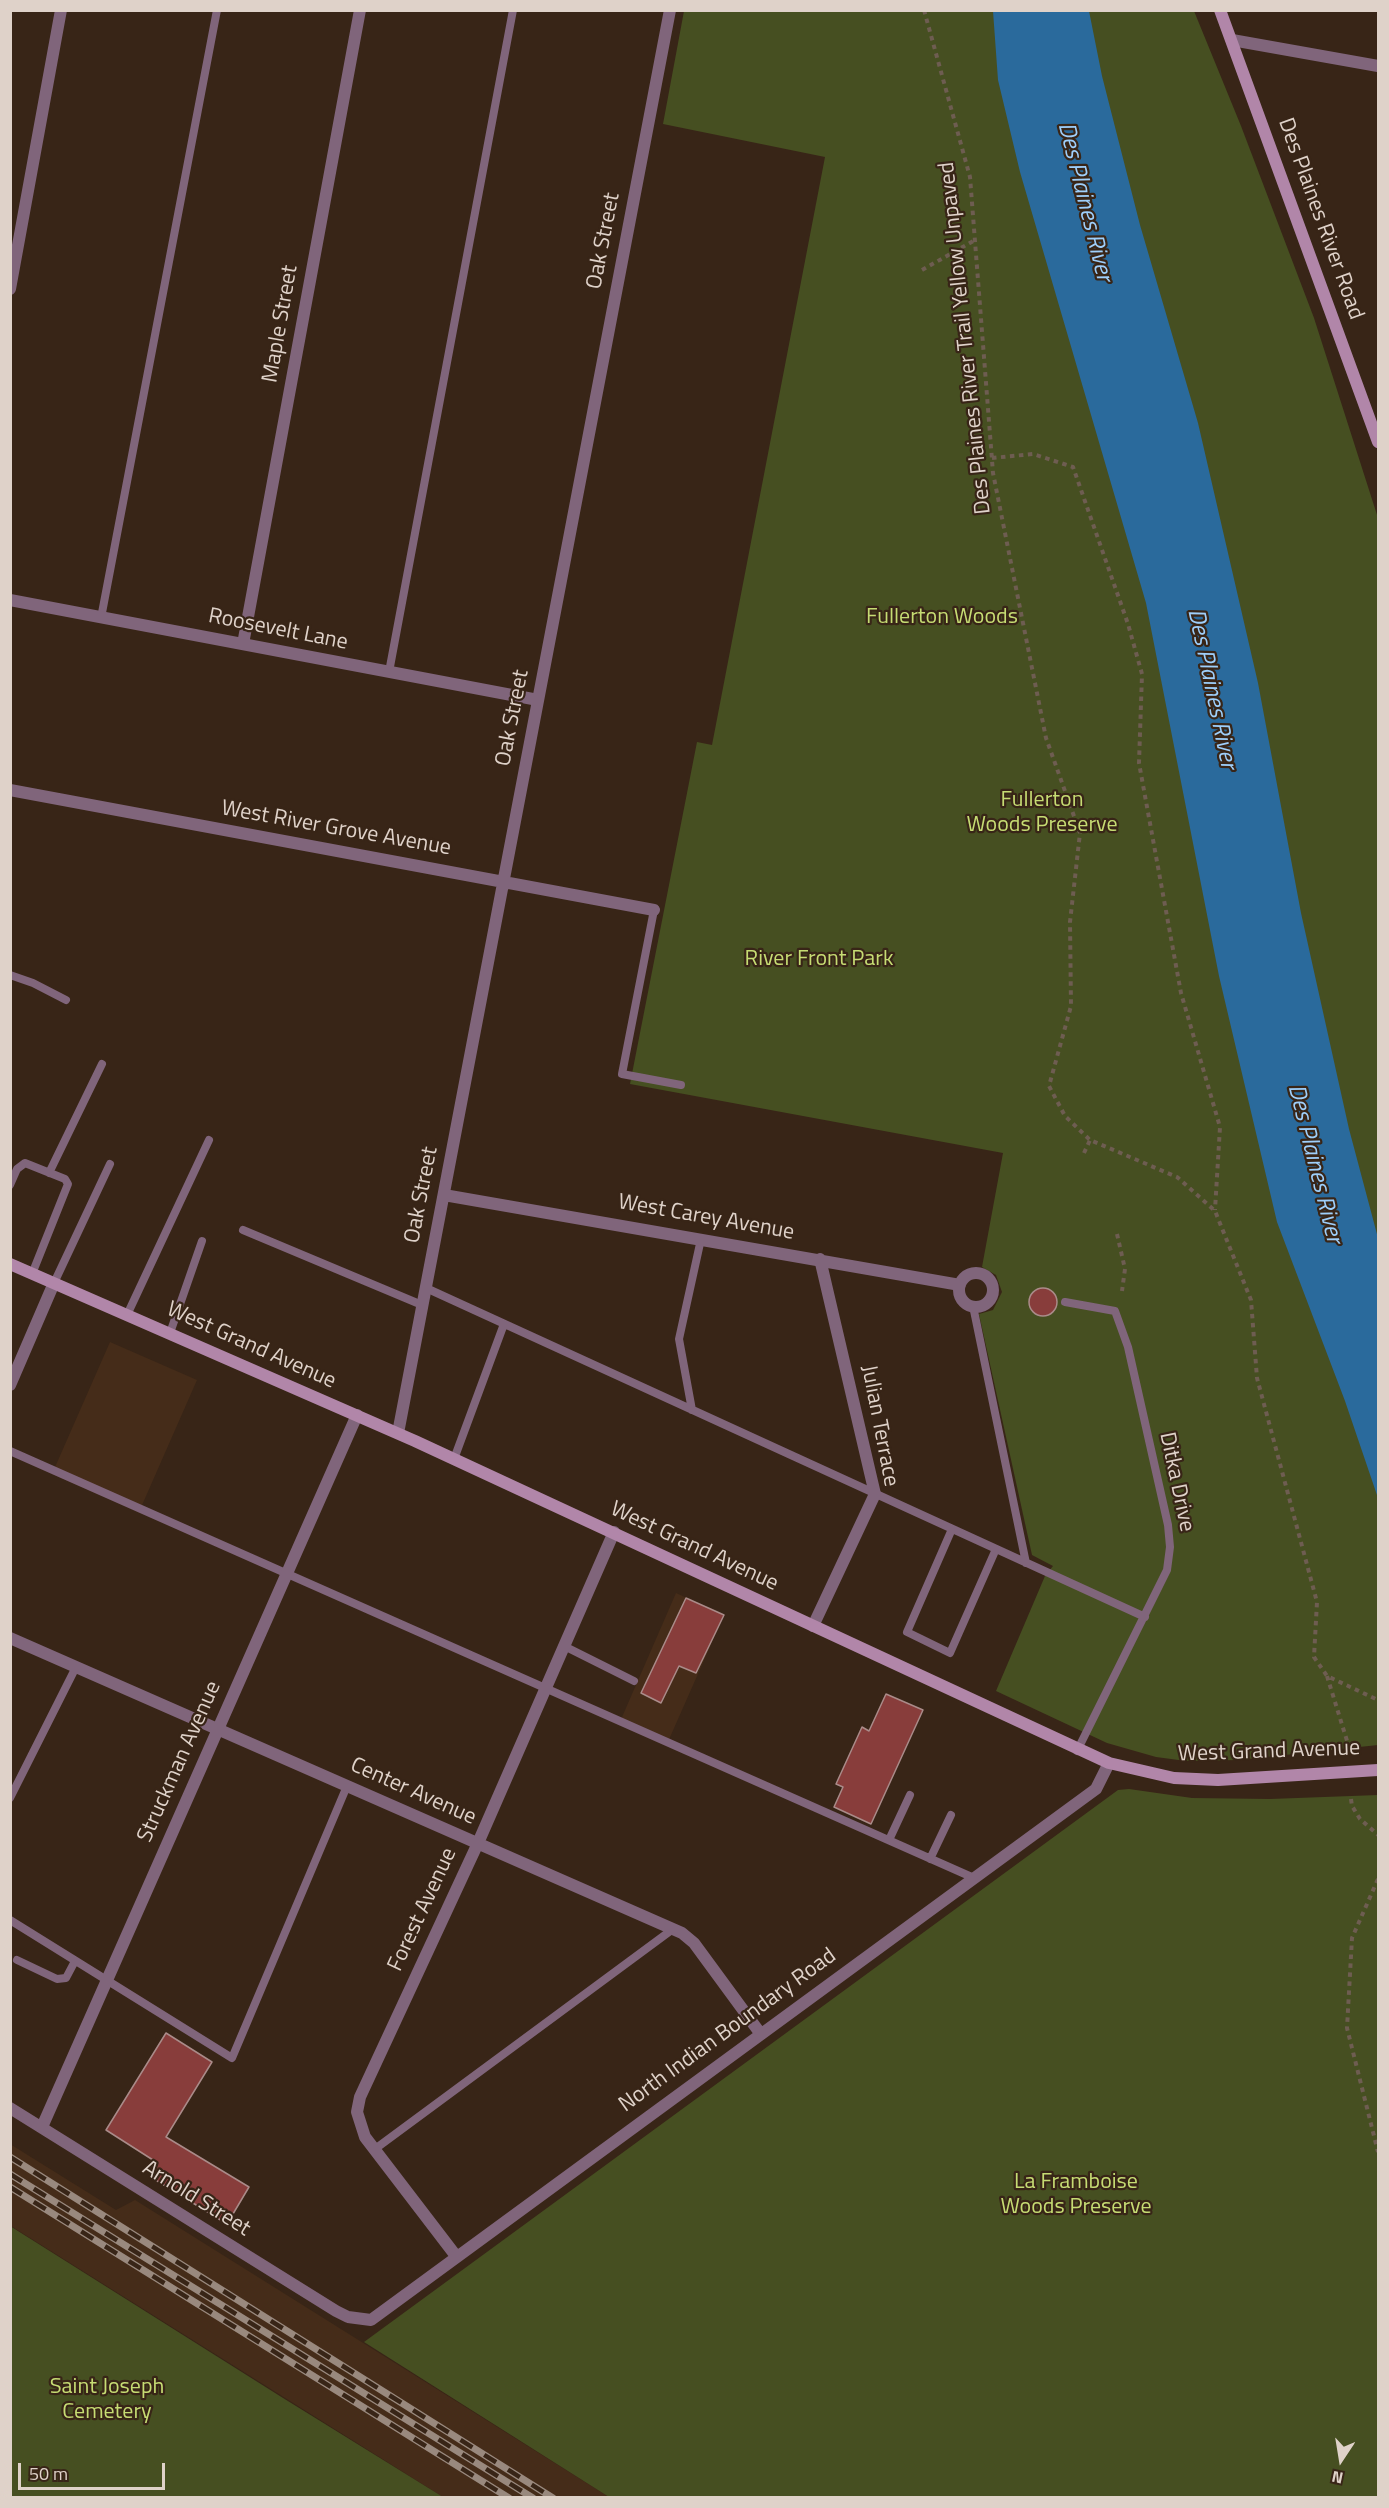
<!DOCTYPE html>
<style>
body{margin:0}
#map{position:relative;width:1389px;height:2508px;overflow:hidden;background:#382517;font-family:"Titillium Web",sans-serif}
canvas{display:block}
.frame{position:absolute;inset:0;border:12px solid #dfd2c9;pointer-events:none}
.north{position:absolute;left:1311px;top:2430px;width:60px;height:60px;-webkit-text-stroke:4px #382517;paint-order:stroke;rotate:192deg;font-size:16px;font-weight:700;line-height:24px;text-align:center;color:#dfd2c9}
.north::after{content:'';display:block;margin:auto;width:21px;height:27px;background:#dfd2c9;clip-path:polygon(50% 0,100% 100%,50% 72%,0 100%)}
.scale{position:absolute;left:18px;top:2463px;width:147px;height:27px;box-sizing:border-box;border:3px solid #dfd2c9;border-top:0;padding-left:8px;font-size:18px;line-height:21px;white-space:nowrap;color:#dfd2c9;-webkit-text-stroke:4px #382517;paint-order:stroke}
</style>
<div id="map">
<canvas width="1389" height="2508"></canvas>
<div class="frame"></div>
<div class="north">N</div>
<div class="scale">50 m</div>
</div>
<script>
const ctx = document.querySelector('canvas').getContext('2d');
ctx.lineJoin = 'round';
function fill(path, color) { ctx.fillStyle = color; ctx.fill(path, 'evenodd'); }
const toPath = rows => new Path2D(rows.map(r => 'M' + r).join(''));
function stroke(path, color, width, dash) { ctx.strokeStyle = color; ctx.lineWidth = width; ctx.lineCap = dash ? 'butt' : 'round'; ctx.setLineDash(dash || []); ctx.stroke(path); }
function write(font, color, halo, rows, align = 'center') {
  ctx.font = font + ' "Titillium Web",sans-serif'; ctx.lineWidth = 4.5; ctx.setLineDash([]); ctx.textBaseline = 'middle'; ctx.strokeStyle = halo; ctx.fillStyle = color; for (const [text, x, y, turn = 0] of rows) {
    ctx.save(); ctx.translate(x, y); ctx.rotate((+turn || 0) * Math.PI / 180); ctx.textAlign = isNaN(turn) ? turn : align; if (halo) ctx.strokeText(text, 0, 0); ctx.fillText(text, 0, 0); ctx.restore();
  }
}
fill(toPath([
 [110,1342,197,1380,139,1512,52,1474],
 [676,1593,724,1615,667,1744,619,1724],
 [10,2144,116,2210,135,2200,609,2497,443,2497,11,2226]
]), '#452c19');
fill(toPath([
 [684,11,1194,11,1241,126,1314,318,1378,518,1378,1745,1238,1760,1186,1761,1156,1757,1107,1743,996,1691,1045,1576,1053,1566,1032,1555,979,1314,993,1310,1002,1292,996,1275,982,1267,1003,1153,630,1084,697,742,712,745,825,157,663,124],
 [1129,1789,1192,1798,1270,1799,1378,1795,1378,2497,609,2497,364,2342,1118,1790],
 [10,2226,283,2398,443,2497,11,2497]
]), '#464f21');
fill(toPath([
 [993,11,1089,11,1102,76,1140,225,1198,423,1258,683,1301,913,1349,1129,1378,1238,1378,1498,1345,1401,1277,1222,1219,976,1146,603,1020,172,998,80]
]), '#2a6a9c');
const building = toPath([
 '1029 1302a14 14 0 1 1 28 0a14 14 0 1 1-28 0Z',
 [686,1598,724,1615,696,1673,679,1666,661,1703,641,1693,686,1598],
 [886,1694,923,1710,871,1824,834,1807,843,1787,836,1784,862,1727,869,1731,886,1694],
 [166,2033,212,2062,166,2137,249,2187,227,2224,154,2179,157,2174,147,2168,153,2160,106,2130,166,2033]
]);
fill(building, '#883d3b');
stroke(building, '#aa8b89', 1.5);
stroke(toPath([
 [924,10,970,177,993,473,1046,738,1080,833,1070,922,1071,1006,1049,1086,1065,1116,1090,1140,1177,1177,1215,1211,1251,1300,1257,1378,1317,1602,1314,1657,1327,1676,1378,1700],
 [922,270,975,240],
 [992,458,1033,454,1073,467,1128,624,1142,674,1139,763,1181,993,1220,1127,1215,1210],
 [1084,1153,1090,1140],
 [1117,1234,1125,1269,1122,1291],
 [1327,1676,1348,1744],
 [1351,1799,1352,1806,1360,1819,1378,1835],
 [1378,1879,1352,1938,1347,2028,1378,2152]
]), '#6e5d51', 4, [4.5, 4.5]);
stroke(toPath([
 [101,618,217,10],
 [389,672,513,10],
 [654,910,622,1074,681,1085],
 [10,975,33,983,66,1000],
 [49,1173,102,1064],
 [10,1185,17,1169,25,1163,65,1179,68,1184,32,1274],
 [243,1230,422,1305],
 [54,1283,110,1164],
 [426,1288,1145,1617],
 [1065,1302,1115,1311,1128,1347,1168,1525,1170,1547,1167,1570,1077,1751],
 [973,1306,1026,1563],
 [127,1315,209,1140],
 [170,1333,202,1241],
 [692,1410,679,1339,701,1239],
 [10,1451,974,1878],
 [454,1459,504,1324],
 [952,1529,907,1632,950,1653,996,1549],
 [564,1646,634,1681],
 [10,1798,76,1667],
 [889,1840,910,1795],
 [930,1859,951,1815],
 [10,1920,232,2058,347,1786],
 [17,1960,57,1979,66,1978,75,1961],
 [375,2149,673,1929]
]), '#80657b', 8);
stroke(toPath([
 [1232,40,1378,66],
 [10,289,61,10],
 [10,600,538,700],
 [243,644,360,10],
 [10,790,654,910],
 [444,1195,960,1285],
 '959 1290a17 17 0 1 1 34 0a17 17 0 1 1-34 0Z',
 [10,1385,54,1283],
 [398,1433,670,10],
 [813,1626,875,1494,820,1259],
 [10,1638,682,1933,694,1943,760,2033],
 [10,2108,336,2311,348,2317,371,2320,1096,1789,1109,1763],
 [42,2127,357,1415],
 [456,2256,365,2137,357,2112,360,2097,478,1843,614,1532]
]), '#80657b', 12);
stroke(toPath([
 [1220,10,1378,442],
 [10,1264,415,1441,1109,1763,1174,1778,1218,1780,1378,1770]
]), '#b186a9', 12);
const rail = toPath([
 [10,2157,553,2498],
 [10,2174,533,2498],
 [10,2187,509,2498]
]);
stroke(rail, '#99897e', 7);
stroke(rail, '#382517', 4.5, [14]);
write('22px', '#dfd2c9', '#382517', [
 ["Des Plaines River Road",1320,219,70],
 ["Oak Street",604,241,-79],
 ["Maple Street",281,324,-80],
 ["Des Plaines River Trail Yellow Unpaved",966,338,-96],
 ["Roosevelt Lane",278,630,11],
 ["Oak Street",513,718,-79],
 ["West River Grove Avenue",336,829,10],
 ["Oak Street",422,1195,-79],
 ["West Carey Avenue",706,1218,10],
 ["West Grand Avenue",251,1346,24],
 ["Julian Terrace",879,1426,79],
 ["Ditka Drive",1176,1482,78],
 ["West Grand Avenue",694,1547,25],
 ["West Grand Avenue",1269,1752,-2],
 ["Struckman Avenue",180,1762,-66],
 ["Center Avenue",413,1792,24],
 ["Forest Avenue",423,1910,-65],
 ["North Indian Boundary Road",728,2031,-36],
 ["Arnold Street",196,2199,32]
]);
write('22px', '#c6dc73', '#382517', [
 ["Fullerton Woods",942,618],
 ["Fullerton",1042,801],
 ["Woods Preserve",1042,826],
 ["River Front Park",819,960],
 ["La Framboise",1076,2183],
 ["Woods Preserve",1076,2208],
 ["Saint Joseph",107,2388],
 ["Cemetery",107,2413]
]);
write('italic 24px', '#9ecffb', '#382517', [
 ["Des Plaines River",1084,202,76],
 ["Des Plaines River",1211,689,78],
 ["Des Plaines River",1314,1164,76]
]);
</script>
